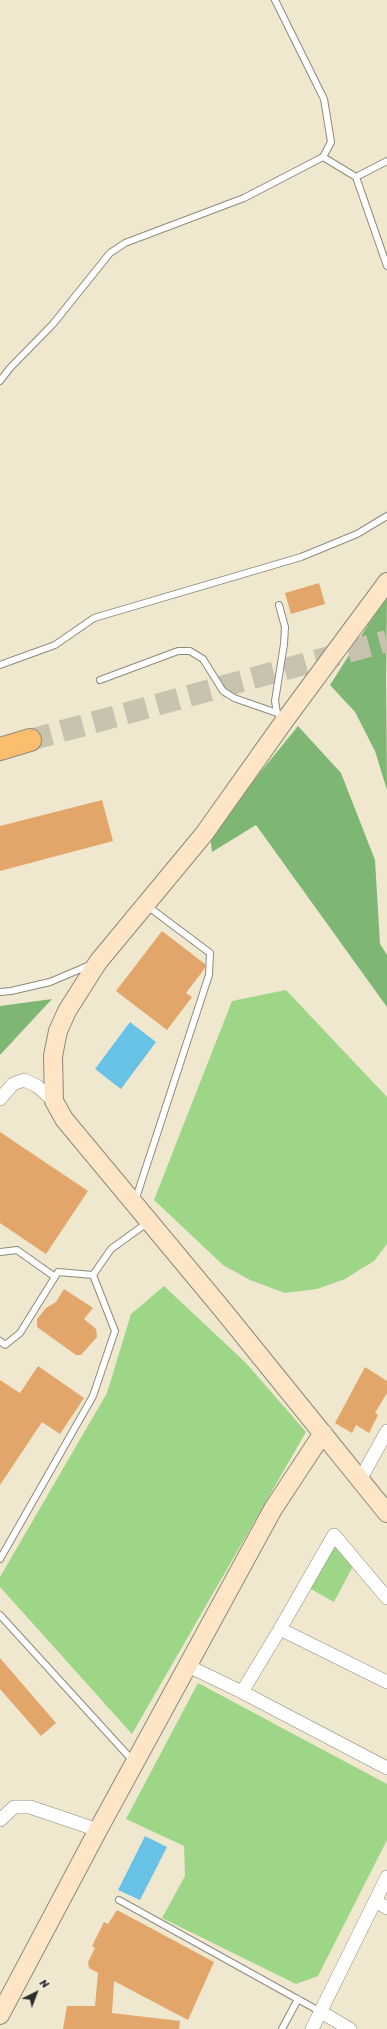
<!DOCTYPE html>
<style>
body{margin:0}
#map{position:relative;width:387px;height:2029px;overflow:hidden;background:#efe8cf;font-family:Sriracha,sans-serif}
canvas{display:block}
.north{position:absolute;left:16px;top:1973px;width:40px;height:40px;-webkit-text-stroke:3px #f7f3e8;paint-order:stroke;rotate:42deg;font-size:11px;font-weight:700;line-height:16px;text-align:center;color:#2b2b2b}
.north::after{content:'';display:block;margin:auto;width:14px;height:18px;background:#2b2b2b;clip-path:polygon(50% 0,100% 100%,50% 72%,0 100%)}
</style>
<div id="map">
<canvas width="387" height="2029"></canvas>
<div class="north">N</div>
</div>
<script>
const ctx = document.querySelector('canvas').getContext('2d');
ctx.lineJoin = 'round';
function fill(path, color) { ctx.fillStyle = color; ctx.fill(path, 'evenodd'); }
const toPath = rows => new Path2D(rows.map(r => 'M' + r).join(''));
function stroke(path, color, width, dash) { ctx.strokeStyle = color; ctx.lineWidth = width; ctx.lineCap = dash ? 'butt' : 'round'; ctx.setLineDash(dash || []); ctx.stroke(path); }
fill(toPath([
 [286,990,387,1097,387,1244,374,1261,345,1279,317,1289,285,1293,250,1280,223,1265,154,1200,232,1001],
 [164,1286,246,1363,306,1432,132,1734,0,1587,0,1577,107,1393,131,1314],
 [334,1546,353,1566,334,1602,309,1588],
 [198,1683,387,1784,387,1840,318,1976,296,1984,162,1918,185,1876,184,1846,126,1819]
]), '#9ed688');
fill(toPath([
 [387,595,386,680,387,790,375,751,355,712,330,685],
 [298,726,341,773,375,860,380,944,387,955,387,1007,256,825,212,852,210,834],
 [52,999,0,1055,0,1006]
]), '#7eb774');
fill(toPath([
 [130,1022,156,1042,121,1089,95,1069],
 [145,1836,167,1847,140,1900,118,1890]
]), '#67c2e5');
fill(toPath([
 [319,583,325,604,291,614,285,593],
 [102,800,113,841,0,871,0,826],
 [162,931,205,964,205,968,186,993,192,997,167,1030,116,991],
 [0,1132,88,1191,46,1254,0,1223],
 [64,1289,93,1308,84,1319,96,1329,97,1337,81,1355,76,1355,37,1327,37,1319,46,1308,56,1302],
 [38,1366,84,1398,60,1434,42,1422,0,1485,0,1380,20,1393],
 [365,1367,387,1381,387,1393,375,1413,378,1415,369,1433,356,1425,352,1433,335,1423],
 [0,1658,56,1723,41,1736,0,1689],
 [117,1910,214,1962,188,2020,114,1981,112,2013,180,2021,179,2029,63,2029,67,2006,95,2006,98,1973,89,1968,88,1962,95,1948,92,1946,104,1922,108,1924]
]), '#e3a66a');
stroke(toPath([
 [30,740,387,641]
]), '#c8c2ae', 22, [22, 11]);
const lane = toPath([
 [275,0,324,99,331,142,323,157,356,177,387,266],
 [356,177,387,161],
 [0,381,10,368,53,324,110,253,125,243,244,198,323,157],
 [0,665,55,645,94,618,301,557,357,534,387,516],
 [100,680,178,651,190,651,203,659,223,691,234,698,277,713,283,719],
 [277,713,275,701,284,644,285,627,279,605],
 [0,992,11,991,50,982,90,965],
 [135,1201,209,975,210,953,146,905],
 [0,1252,17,1250,55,1277],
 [0,1341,5,1345,20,1333,58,1272,93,1275],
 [0,1559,93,1396,115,1331,93,1275,111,1249,147,1223],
 [0,1615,134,1762],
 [119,1900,321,2012],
 [282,2029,298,1999]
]);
const street = toPath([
 [0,1099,13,1084,24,1080,37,1086,54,1101],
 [360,1480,387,1431],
 [387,1598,334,1535,280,1629,387,1682],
 [188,1666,242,1692,387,1768],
 [242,1692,280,1629],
 [0,1820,14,1807,30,1807,98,1830],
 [375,1901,387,1908],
 [321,2012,350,2029],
 [312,2029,387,1877]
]);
const secondary = toPath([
 [387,582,285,720,204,834,98,962,67,1011,58,1031,53,1056,54,1101,64,1119,222,1309,387,1513],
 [0,2015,98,1830,273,1509,323,1433]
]);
const highway = toPath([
 [0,749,30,740]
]);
stroke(lane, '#8d8a7d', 8);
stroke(street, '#8d8a7d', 14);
stroke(secondary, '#8d8a7d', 20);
stroke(highway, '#8d8a7d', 24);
stroke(lane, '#fff', 6);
stroke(street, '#fff', 13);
stroke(secondary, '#fde5c5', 18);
stroke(highway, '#fbbe6e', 22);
</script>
